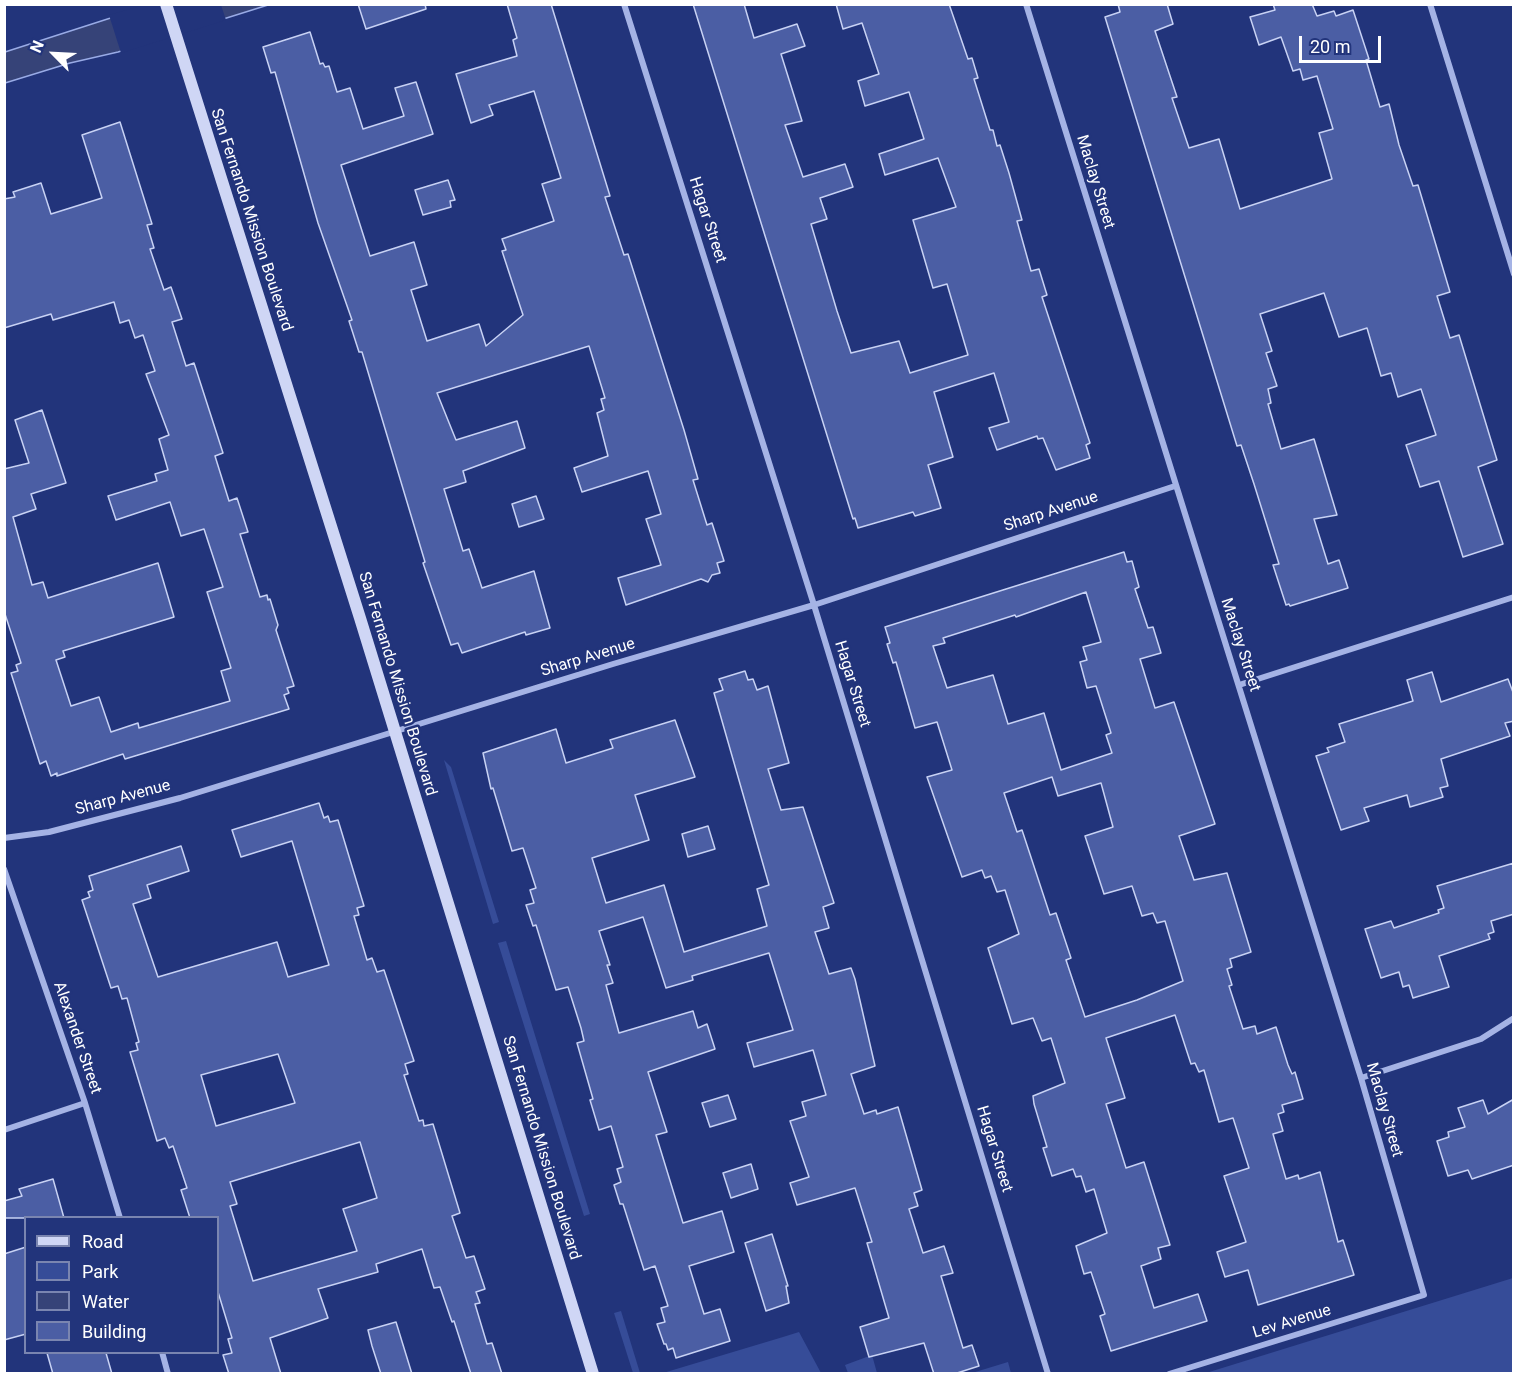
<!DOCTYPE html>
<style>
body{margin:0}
#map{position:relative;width:1518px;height:1378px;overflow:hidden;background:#22347b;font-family:Roboto,sans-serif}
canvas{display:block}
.frame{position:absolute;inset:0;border:6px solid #fff;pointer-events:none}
.legend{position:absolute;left:24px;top:1216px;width:195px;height:138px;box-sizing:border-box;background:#22347b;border:2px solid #7a85b0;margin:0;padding:8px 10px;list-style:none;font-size:18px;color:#fff}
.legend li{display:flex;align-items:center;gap:12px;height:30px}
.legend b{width:30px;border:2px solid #7a85b0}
.north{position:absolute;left:24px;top:24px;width:60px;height:60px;-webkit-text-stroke:4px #22347b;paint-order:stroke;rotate:294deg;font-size:16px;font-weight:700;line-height:24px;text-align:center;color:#fff}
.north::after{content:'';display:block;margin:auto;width:21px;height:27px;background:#fff;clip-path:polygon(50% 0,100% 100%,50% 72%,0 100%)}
.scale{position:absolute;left:1299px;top:36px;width:82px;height:27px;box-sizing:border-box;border:3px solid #fff;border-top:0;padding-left:8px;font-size:18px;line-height:21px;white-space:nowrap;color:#fff;-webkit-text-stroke:4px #22347b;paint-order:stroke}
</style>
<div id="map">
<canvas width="1518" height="1378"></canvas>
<div class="frame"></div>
<ul class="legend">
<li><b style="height:8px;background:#cfd6f5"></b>Road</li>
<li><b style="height:16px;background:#364c98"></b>Park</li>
<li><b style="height:16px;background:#364378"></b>Water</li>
<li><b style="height:16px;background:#4b5ea4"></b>Building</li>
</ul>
<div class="north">N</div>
<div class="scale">20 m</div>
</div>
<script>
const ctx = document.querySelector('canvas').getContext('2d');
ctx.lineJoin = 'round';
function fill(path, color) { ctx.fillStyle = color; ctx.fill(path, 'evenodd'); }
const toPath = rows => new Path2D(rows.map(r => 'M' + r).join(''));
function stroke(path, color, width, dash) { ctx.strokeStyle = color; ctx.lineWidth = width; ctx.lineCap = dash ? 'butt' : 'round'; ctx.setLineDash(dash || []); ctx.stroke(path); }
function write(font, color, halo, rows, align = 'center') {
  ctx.font = font + ' Roboto,sans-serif'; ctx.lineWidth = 5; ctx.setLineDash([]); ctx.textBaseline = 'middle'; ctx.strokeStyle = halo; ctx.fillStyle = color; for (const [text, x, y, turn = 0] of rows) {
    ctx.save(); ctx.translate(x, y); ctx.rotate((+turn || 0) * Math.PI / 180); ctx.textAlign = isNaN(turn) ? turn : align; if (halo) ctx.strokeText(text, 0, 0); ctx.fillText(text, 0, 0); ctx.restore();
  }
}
fill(toPath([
 [444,760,451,767,499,922,493,924],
 [506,941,590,1214,584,1216,498,943],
 [1513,1278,1513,1373,1206,1373],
 [621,1311,640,1373,633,1373,614,1313],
 [799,1332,821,1373,663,1373,783,1337],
 [872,1355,877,1373,848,1373,845,1365],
 [1008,1362,1011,1373,972,1373]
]), '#364c98');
const water = toPath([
 [151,5,268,5,118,52,70,63,5,83,5,52,151,5]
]);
fill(water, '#364378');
stroke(water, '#99abe6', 1.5);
fill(toPath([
 [144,5,221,5,226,20,121,53,109,15]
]), '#22347b');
const building = toPath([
 [358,4,425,4,426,9,366,29,358,4],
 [507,4,551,4,610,196,605,197,624,255,628,254,684,430,698,479,693,480,707,525,712,523,724,561,717,563,720,573,712,575,708,582,701,579,626,605,618,578,661,565,646,519,661,514,648,471,582,492,574,468,608,456,597,413,604,410,601,399,605,398,589,346,437,393,456,440,517,421,525,448,463,471,466,482,444,489,463,551,469,549,482,588,534,571,550,628,526,635,525,632,462,653,458,643,451,645,423,563,425,562,362,352,359,352,349,321,352,320,318,223,275,72,271,73,263,47,310,32,320,64,323,63,325,67,329,66,337,92,350,88,363,129,404,116,395,88,416,82,433,134,341,165,370,256,414,242,427,285,411,290,427,341,479,324,486,346,523,315,502,251,506,250,502,239,554,221,542,184,561,178,534,91,489,105,493,115,471,123,456,74,517,56,513,40,517,38,507,4],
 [693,4,744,4,754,38,797,24,805,46,781,54,802,121,785,125,803,177,845,164,853,187,820,198,827,219,811,224,837,311,851,353,899,341,910,373,968,355,947,284,933,288,913,220,956,207,938,158,885,175,879,154,924,139,909,92,865,106,858,81,879,74,862,23,843,29,836,4,949,4,968,59,972,58,978,78,974,79,990,130,993,130,997,146,1000,145,1009,173,1022,220,1017,221,1031,271,1039,269,1047,295,1042,297,1090,443,1086,445,1090,458,1056,470,1043,438,1038,439,1037,436,997,450,989,428,1009,422,994,373,934,392,953,457,928,465,941,508,915,516,913,512,858,528,855,518,853,519,693,4],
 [1118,4,1167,4,1173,24,1155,31,1177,97,1172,98,1189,148,1219,139,1240,209,1332,179,1319,133,1333,129,1317,76,1303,80,1300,69,1293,71,1281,37,1259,45,1250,17,1275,10,1273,4,1312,4,1317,16,1334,11,1336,16,1353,10,1369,59,1366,60,1380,107,1389,104,1399,145,1413,186,1418,185,1450,292,1437,296,1450,338,1459,335,1497,460,1478,467,1503,544,1463,557,1439,481,1420,487,1406,445,1436,435,1421,389,1398,397,1391,373,1381,376,1367,328,1339,337,1324,293,1260,314,1272,351,1266,353,1277,386,1268,389,1271,403,1268,404,1281,449,1314,439,1337,515,1314,519,1328,564,1339,560,1348,588,1290,606,1289,604,1286,605,1273,565,1279,564,1254,484,1241,445,1237,446,1105,17,1120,12,1118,4],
 [120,122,152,224,147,225,154,248,150,249,164,290,171,287,182,319,172,322,186,366,194,363,223,453,215,456,229,501,237,498,248,532,240,534,260,597,267,595,268,600,270,599,278,625,276,630,294,686,287,688,289,693,284,695,289,709,125,759,123,754,57,776,57,773,51,776,46,761,40,764,11,673,18,671,16,665,21,663,4,611,4,469,29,463,15,420,42,410,66,483,31,494,36,509,13,517,32,585,43,582,48,598,158,563,174,617,63,651,65,657,56,660,71,706,99,697,111,732,138,723,139,728,230,701,221,671,231,668,207,592,223,587,204,529,181,536,170,502,116,520,108,496,157,481,155,474,168,470,159,439,169,435,146,374,155,371,143,335,135,338,129,320,120,323,114,302,53,320,51,314,4,328,4,199,15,197,13,192,41,183,51,214,102,198,82,135,120,122],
 [448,180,455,200,450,201,451,207,423,215,415,190,448,180],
 [536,496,544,519,519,527,512,504,536,496],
 [1124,552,1127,562,1132,561,1139,587,1135,589,1148,628,1153,627,1161,653,1140,659,1155,708,1174,702,1215,824,1179,836,1194,880,1227,873,1251,952,1230,959,1232,967,1227,969,1232,985,1229,986,1243,1029,1255,1026,1257,1034,1276,1027,1288,1065,1292,1074,1295,1072,1303,1099,1282,1105,1284,1112,1278,1114,1283,1131,1273,1134,1286,1179,1298,1175,1299,1179,1320,1172,1338,1242,1343,1240,1354,1275,1258,1305,1248,1270,1225,1277,1217,1252,1246,1242,1224,1176,1249,1168,1233,1118,1219,1122,1204,1070,1199,1072,1195,1063,1191,1064,1175,1015,1106,1038,1125,1098,1106,1104,1126,1168,1144,1162,1170,1245,1158,1248,1161,1259,1141,1266,1154,1308,1198,1294,1207,1321,1111,1351,1100,1316,1105,1314,1091,1272,1084,1274,1076,1246,1107,1233,1094,1189,1086,1192,1081,1176,1076,1177,1073,1169,1052,1176,1043,1148,1047,1147,1034,1104,1033,1096,1065,1083,1051,1038,1042,1041,1033,1018,1012,1024,988,948,1019,934,1005,890,997,892,991,876,985,878,982,870,962,877,927,777,952,770,937,722,915,728,896,662,893,663,887,644,890,643,885,627,1124,552],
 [1086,592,1101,642,1083,647,1087,660,1080,662,1087,688,1096,686,1111,733,1106,735,1112,753,1061,770,1044,713,1008,724,993,675,947,688,933,646,945,643,943,638,1015,615,1016,617,1086,592],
 [1052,777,1058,796,1101,783,1113,827,1085,836,1104,894,1132,886,1142,916,1153,913,1157,923,1165,921,1183,981,1137,1000,1085,1017,1066,960,1071,958,1056,913,1050,915,1022,830,1017,832,1004,793,1052,777],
 [745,671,748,680,753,679,757,690,768,686,789,763,768,769,781,810,803,807,834,903,823,907,829,928,815,932,829,974,851,968,855,979,875,1066,851,1074,864,1114,876,1110,877,1114,898,1107,922,1190,914,1193,918,1206,909,1209,923,1253,944,1246,953,1273,941,1276,963,1348,972,1345,979,1366,954,1374,934,1374,924,1343,869,1357,860,1327,889,1318,867,1243,872,1242,855,1188,797,1205,790,1183,809,1177,790,1121,806,1116,802,1102,826,1095,813,1050,754,1067,747,1043,793,1030,769,953,692,976,693,980,666,988,643,917,599,931,610,965,607,965,613,983,606,985,619,1033,693,1011,698,1028,707,1024,715,1049,648,1072,667,1132,656,1135,683,1223,722,1211,734,1252,689,1266,704,1314,720,1309,730,1341,676,1358,673,1348,668,1350,666,1344,664,1344,657,1324,665,1322,661,1308,668,1306,655,1266,644,1270,623,1204,620,1204,614,1185,621,1182,617,1169,623,1167,611,1126,599,1130,590,1100,593,1099,577,1043,584,1041,581,1028,568,987,556,990,536,925,533,926,526,905,534,903,530,890,536,888,523,848,512,851,493,788,491,789,483,753,556,729,566,763,613,748,610,740,675,720,695,777,635,795,649,840,592,858,606,903,664,885,684,952,767,926,757,889,769,885,714,693,723,690,719,679,745,671],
 [1432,672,1441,702,1508,679,1514,695,1514,721,1505,723,1510,736,1441,759,1448,786,1440,788,1443,797,1410,807,1407,795,1364,808,1369,821,1341,830,1316,756,1329,752,1327,748,1345,742,1339,724,1413,701,1407,680,1432,672],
 [319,803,324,818,328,816,330,822,338,820,364,906,357,908,359,915,354,916,367,960,372,958,377,972,384,970,414,1061,405,1064,408,1074,404,1075,419,1121,423,1120,424,1126,433,1124,460,1213,452,1216,466,1258,474,1256,485,1289,476,1292,480,1303,475,1304,487,1344,492,1343,502,1374,471,1374,454,1321,452,1322,440,1287,434,1288,422,1249,376,1264,378,1272,318,1289,328,1318,270,1338,281,1374,229,1374,223,1355,232,1353,228,1339,232,1338,218,1292,218,1218,190,1218,181,1190,187,1188,173,1146,169,1148,165,1138,157,1141,130,1052,138,1050,136,1043,139,1042,127,998,122,999,118,986,111,988,82,900,90,897,88,892,93,890,89,876,181,846,189,871,147,885,151,898,133,904,158,977,277,942,288,977,329,965,292,841,241,857,232,830,319,803],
 [278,1054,295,1103,216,1126,201,1075,278,1054],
 [360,1142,377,1198,343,1209,357,1251,253,1281,230,1206,237,1204,230,1182,360,1142],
 [708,826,715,849,688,857,682,834,708,826],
 [1514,863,1514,914,1491,921,1494,932,1488,934,1490,939,1439,956,1449,987,1413,998,1409,985,1403,987,1399,972,1381,978,1365,929,1391,921,1394,928,1439,913,1438,910,1444,908,1437,886,1514,863],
 [728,1095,736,1119,710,1127,702,1103,728,1095],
 [1514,1099,1514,1165,1472,1179,1468,1170,1448,1176,1437,1141,1449,1137,1448,1132,1465,1127,1458,1108,1483,1100,1488,1114,1514,1099],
 [751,1164,758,1189,731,1198,723,1173,751,1164],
 [53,1179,64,1218,4,1218,4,1201,22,1196,19,1189,53,1179],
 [772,1234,788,1286,786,1286,789,1303,766,1311,745,1243,772,1234],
 [26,1247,26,1334,4,1340,4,1254,26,1247],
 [396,1322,412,1374,381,1374,372,1346,368,1330,396,1322],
 [47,1353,106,1353,112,1374,53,1374,47,1353]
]);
fill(building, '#4b5ea4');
stroke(building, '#c8d2f4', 1.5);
stroke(toPath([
 [624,4,814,605,1048,1374],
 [1026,4,1361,1078,1424,1295,1169,1374],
 [1430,4,1514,274],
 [1239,685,1514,597],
 [4,838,49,832,180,798,613,664,814,605,1175,486],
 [4,869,85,1103,120,1218],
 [1361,1078,1481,1039,1514,1018],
 [4,1130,85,1103],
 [162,1352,168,1374]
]), '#a5b3e5', 6);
stroke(toPath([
 [166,4,360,618,593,1374]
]), '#cfd6f5', 12);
write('16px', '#fff', '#22347b', [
 ["Maclay Street",1095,182,73],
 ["San Fernando Mission Boulevard",251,220,72],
 ["Hagar Street",707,220,72],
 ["Sharp Avenue",1051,512,-18],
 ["Maclay Street",1240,645,72],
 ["Sharp Avenue",588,658,-17],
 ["San Fernando Mission Boulevard",397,684,73],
 ["Hagar Street",852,684,73],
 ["Sharp Avenue",123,798,-15],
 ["Alexander Street",77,1038,71],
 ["Maclay Street",1384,1110,74],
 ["San Fernando Mission Boulevard",541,1148,73],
 ["Hagar Street",994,1149,73],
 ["Lev Avenue",1292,1322,-17]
]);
</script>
